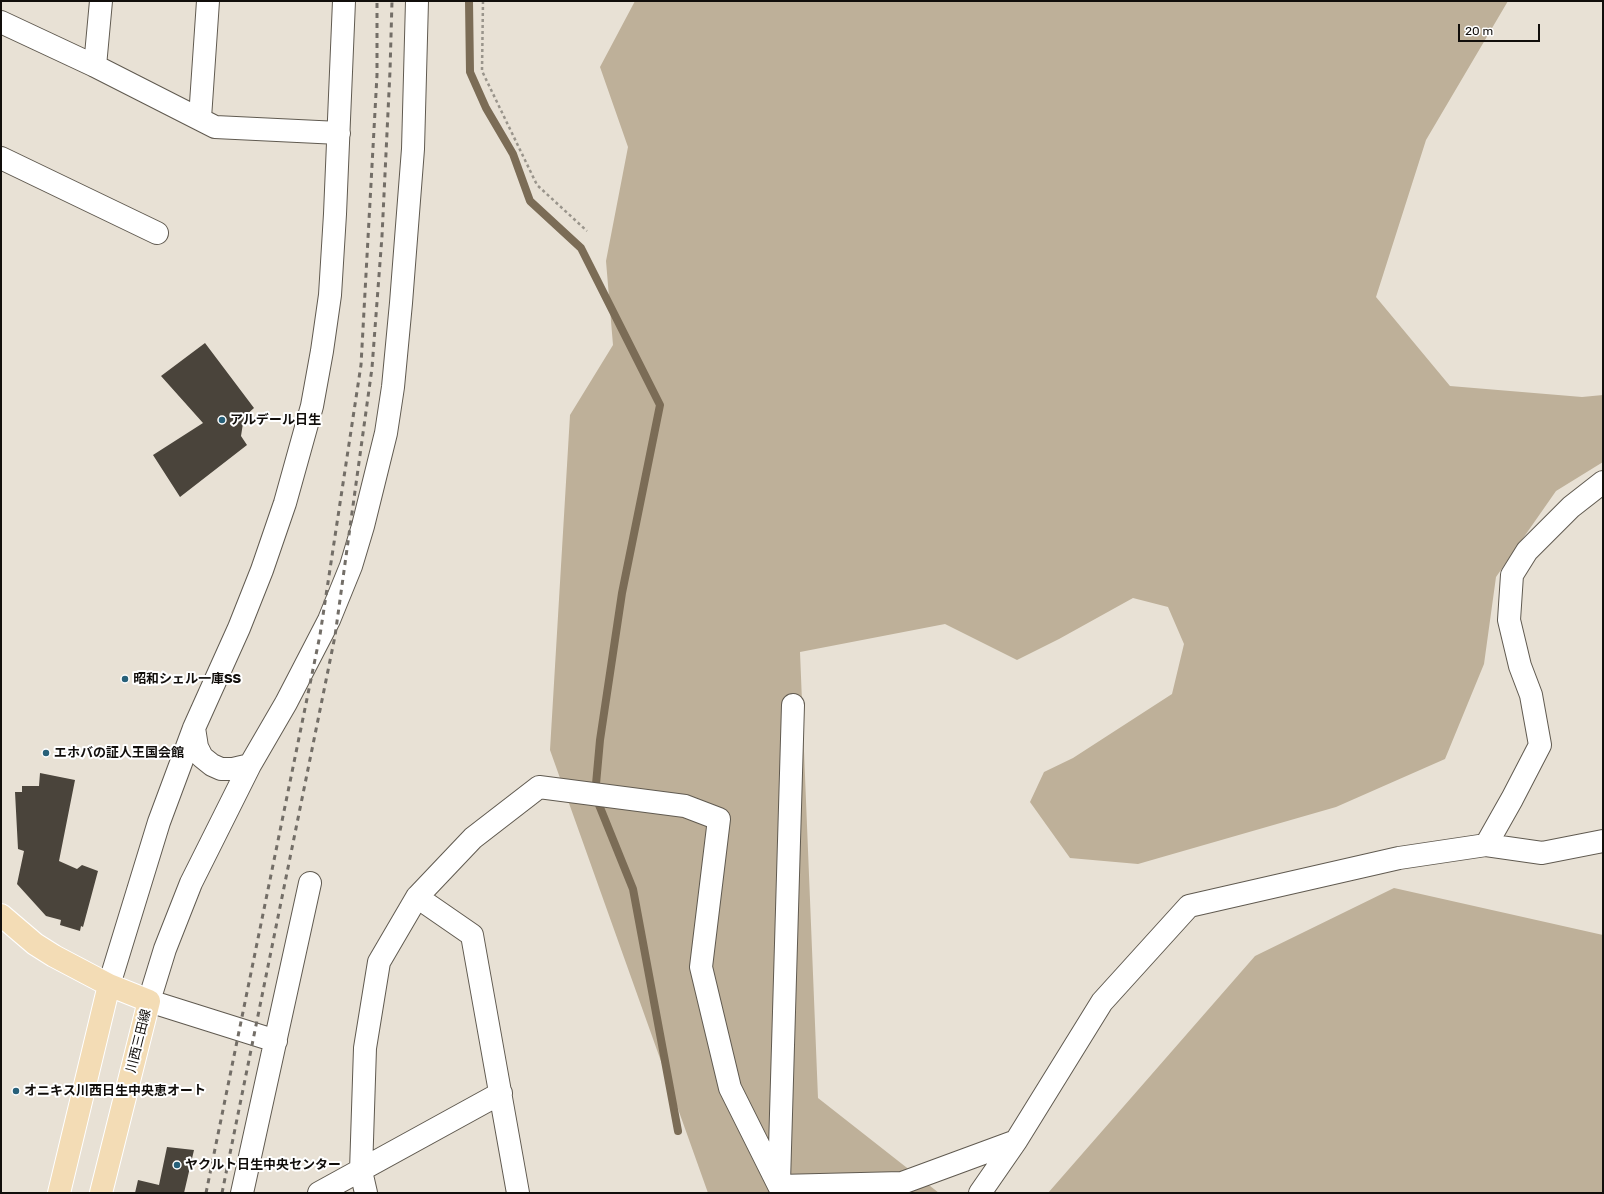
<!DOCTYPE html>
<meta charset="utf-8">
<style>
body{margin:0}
#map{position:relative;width:1604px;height:1194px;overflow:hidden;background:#e8e1d5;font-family:Rubik,sans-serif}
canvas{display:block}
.frame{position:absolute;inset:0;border:2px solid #110e0b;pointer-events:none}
.scale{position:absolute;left:1458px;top:24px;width:82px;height:18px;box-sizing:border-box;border:2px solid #110e0b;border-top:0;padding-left:5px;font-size:12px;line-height:14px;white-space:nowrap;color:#110e0b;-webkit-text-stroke:3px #fff;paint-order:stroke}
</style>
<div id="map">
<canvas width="1604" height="1194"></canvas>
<div class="frame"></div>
<div class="scale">20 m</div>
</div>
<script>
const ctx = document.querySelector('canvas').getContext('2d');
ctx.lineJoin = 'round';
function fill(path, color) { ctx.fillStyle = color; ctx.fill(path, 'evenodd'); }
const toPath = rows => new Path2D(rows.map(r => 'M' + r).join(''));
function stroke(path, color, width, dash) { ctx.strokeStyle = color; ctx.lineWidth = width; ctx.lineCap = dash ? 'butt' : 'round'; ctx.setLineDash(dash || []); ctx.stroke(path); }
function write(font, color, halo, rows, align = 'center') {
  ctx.font = font + ' Rubik,"Noto Sans JP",sans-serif'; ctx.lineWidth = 4; ctx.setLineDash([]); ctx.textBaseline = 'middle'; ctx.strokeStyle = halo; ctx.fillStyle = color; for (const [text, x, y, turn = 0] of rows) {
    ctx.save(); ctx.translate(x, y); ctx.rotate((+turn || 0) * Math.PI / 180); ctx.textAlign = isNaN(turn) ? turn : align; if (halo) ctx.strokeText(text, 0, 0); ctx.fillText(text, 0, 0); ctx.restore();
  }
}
fill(toPath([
 [635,1,1508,1,1426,140,1376,297,1450,386,1582,397,1603,395,1603,462,1556,491,1496,577,1484,664,1445,759,1336,807,1138,864,1070,858,1030,802,1044,772,1073,758,1172,694,1184,644,1168,607,1133,598,1059,639,1017,660,945,624,800,652,818,1098,939,1193,708,1193,550,750,570,415,613,345,606,261,628,147,600,67],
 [1394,888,1603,935,1603,1193,1048,1193,1255,956]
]), '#beb099');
stroke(toPath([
 [469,1,470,72,486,108,513,154,530,201,581,248,660,405,622,593,600,740,595,795,633,889,678,1131]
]), '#7b6c56', 8);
fill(toPath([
 [205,343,254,408,244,417,241,436,247,445,180,497,153,455,203,423,161,376],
 [40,773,75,780,59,861,77,869,82,865,98,871,83,927,81,926,80,931,60,925,61,920,46,916,17,884,24,851,18,849,15,792,22,792,22,786,39,786],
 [167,1147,194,1150,184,1193,135,1193,138,1180,159,1185]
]), '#4a443b');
const minor = toPath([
 [1,22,95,66,215,127,339,133],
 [95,66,101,1],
 [200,118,208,1],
 [1,158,157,233],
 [194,728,197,747,202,757,212,765,221,769,233,769,250,765],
 [1486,845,1512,799,1540,745,1531,695,1520,666,1509,620,1512,575,1527,551,1571,507,1603,482],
 [417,897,473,838,539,787,685,806,719,819,701,967,730,1088,779,1186],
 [109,985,159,822,194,728,239,628,262,570,285,503,312,406,322,351,330,295,335,214,344,1],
 [276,1041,149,1001,165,949,191,883,250,765,286,703,329,620,351,566,363,526,386,433,393,387,401,303,413,149,417,1],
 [779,1182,793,705],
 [779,1186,902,1183,1016,1141],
 [242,1193,310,883],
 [319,1193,501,1093],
 [366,1193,361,1171,365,1048,379,962,417,897,472,935,518,1193],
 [980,1193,1016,1141,1102,1002,1189,906,1399,858,1486,845,1542,853,1603,841]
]);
const major = toPath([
 [1,915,35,944,54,956,109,985,149,1001,101,1193],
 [59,1193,109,985]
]);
stroke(minor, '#605a50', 24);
stroke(major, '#fff', 24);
stroke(toPath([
 [483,1,482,71,537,185,587,231]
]), '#99948b', 2.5, [3, 3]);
stroke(minor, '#fff', 22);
stroke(major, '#f3dcb5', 22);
stroke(toPath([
 [206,1193,320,635,361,365,377,75,377,1],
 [222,1193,335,636,372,368,382,236,390,71,392,1]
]), '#736e67', 3, [5, 5]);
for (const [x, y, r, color] of [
 [222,420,4,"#276079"],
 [125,679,4,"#276079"],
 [46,753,4,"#276079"],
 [16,1091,4,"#276079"],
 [177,1165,4,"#276079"]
]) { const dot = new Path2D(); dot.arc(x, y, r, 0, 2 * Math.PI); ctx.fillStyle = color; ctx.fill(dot); stroke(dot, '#fff', 1.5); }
write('bold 13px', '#110e0b', '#fff', [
 ["アルデール日生",230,420],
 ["昭和シェル一庫SS",133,679],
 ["エホバの証人王国会館",54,753],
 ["オニキス川西日生中央恵オート",24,1091],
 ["ヤクルト日生中央センター",185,1165]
], 'left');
write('13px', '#110e0b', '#fff', [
 ["川西三田線",139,1041,-76]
]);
</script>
